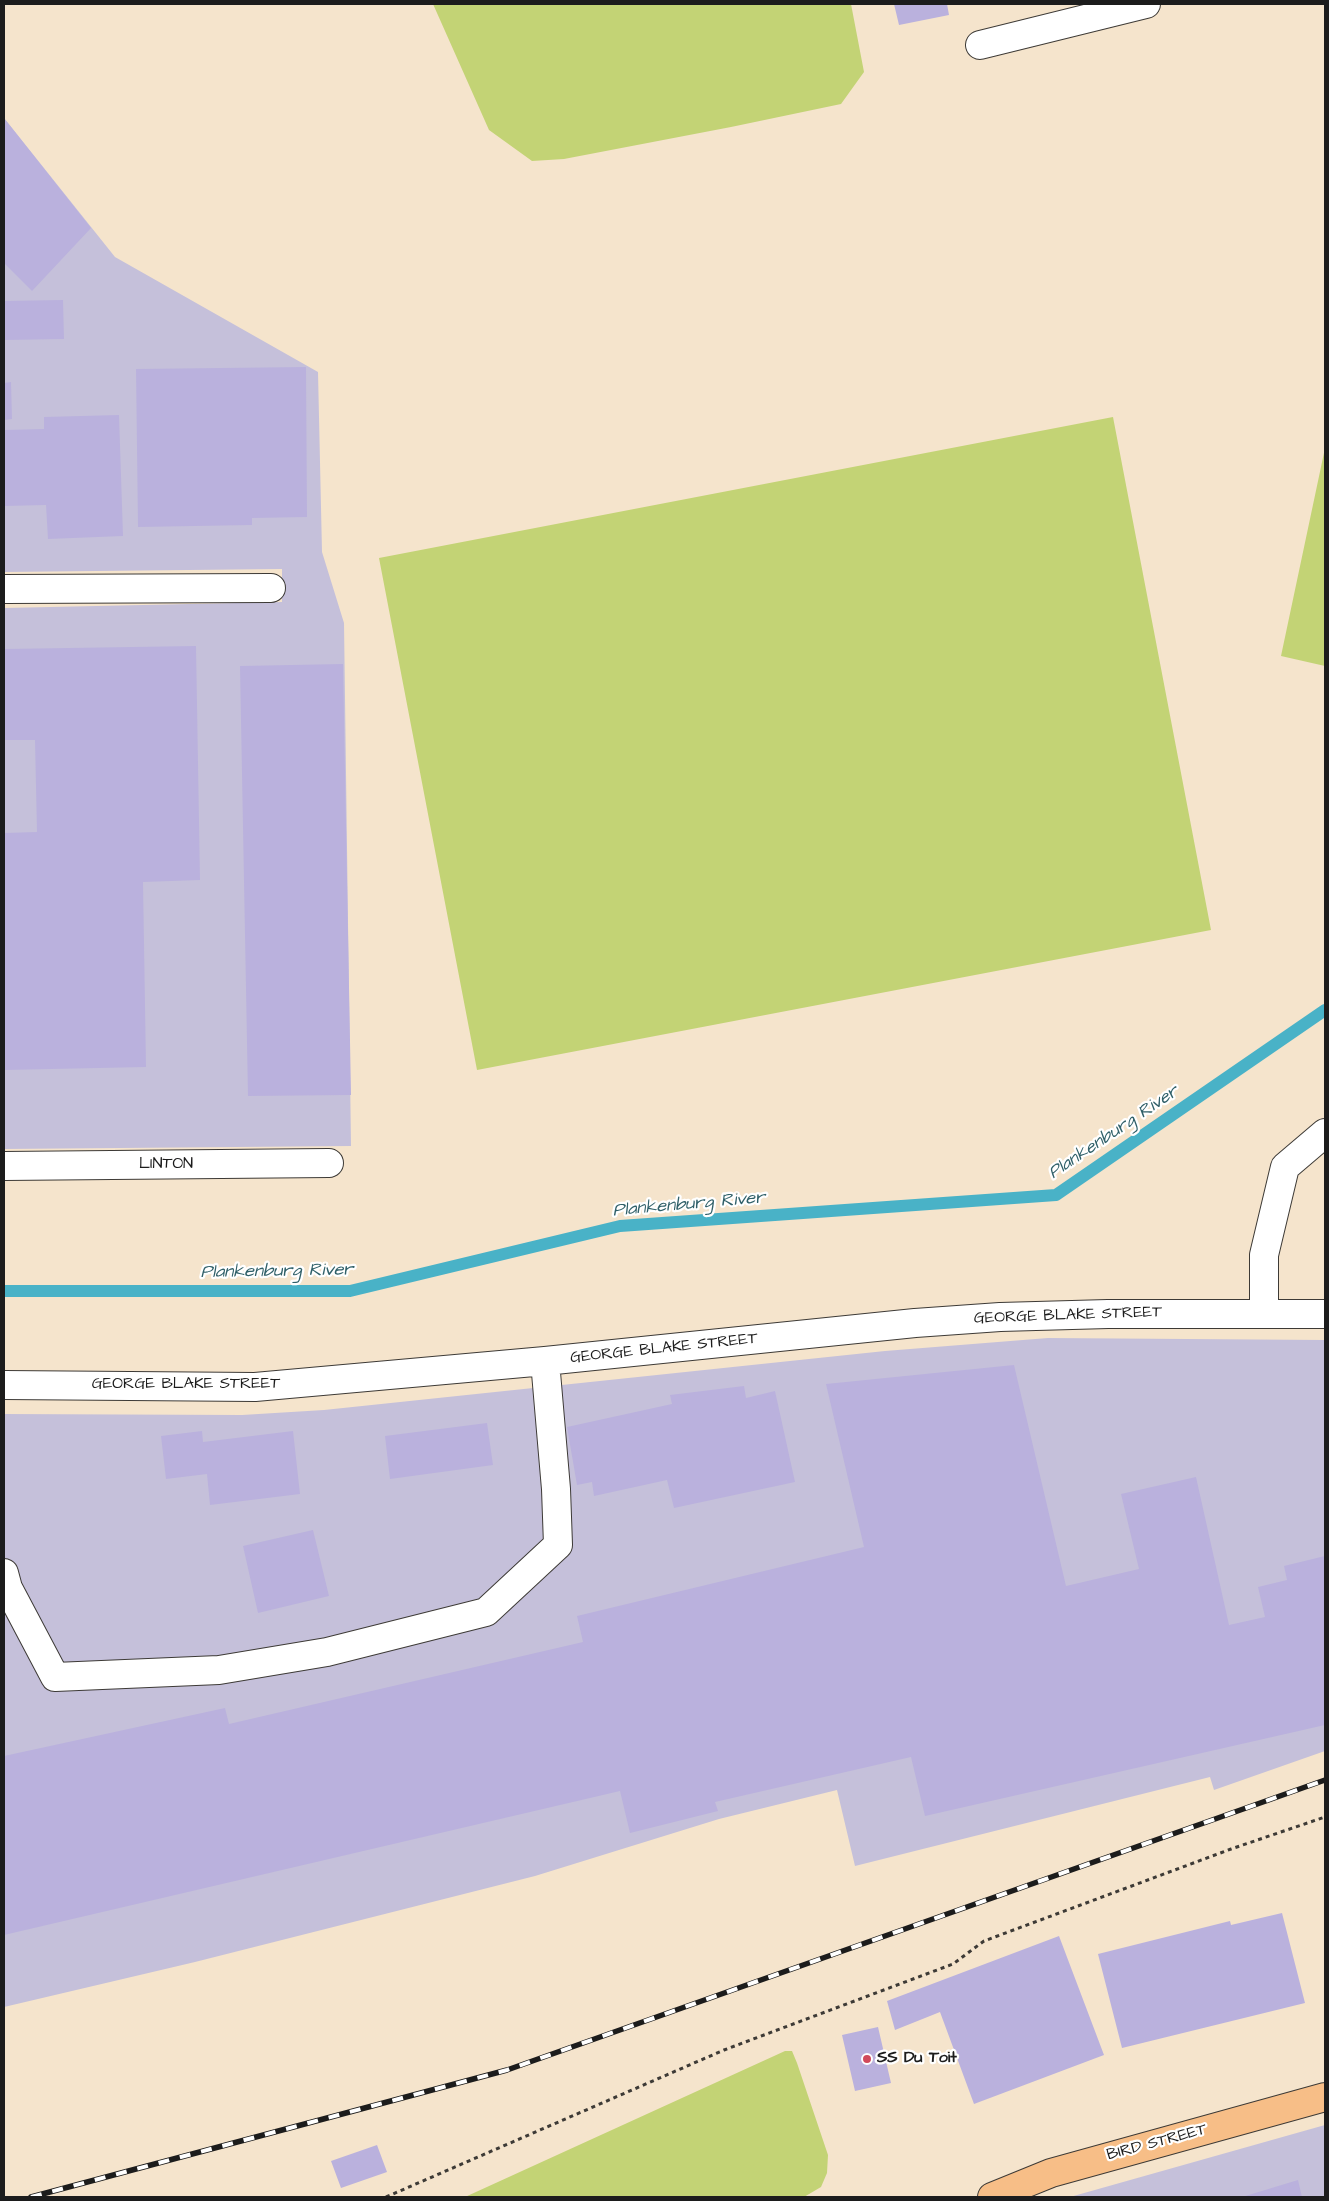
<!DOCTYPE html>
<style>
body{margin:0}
#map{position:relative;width:1329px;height:2201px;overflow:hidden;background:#f5e4cc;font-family:"Architects Daughter",sans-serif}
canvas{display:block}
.frame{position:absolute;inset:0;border:5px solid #1c1c1c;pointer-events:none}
</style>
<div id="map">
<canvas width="1329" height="2201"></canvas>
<div class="frame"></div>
</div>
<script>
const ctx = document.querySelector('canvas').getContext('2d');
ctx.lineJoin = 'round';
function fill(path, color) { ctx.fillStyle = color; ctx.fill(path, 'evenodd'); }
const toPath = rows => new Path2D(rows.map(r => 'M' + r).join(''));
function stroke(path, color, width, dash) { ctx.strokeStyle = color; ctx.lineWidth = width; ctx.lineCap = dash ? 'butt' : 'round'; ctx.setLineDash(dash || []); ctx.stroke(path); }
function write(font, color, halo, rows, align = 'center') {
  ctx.font = font + ' "Architects Daughter",sans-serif'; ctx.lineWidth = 4.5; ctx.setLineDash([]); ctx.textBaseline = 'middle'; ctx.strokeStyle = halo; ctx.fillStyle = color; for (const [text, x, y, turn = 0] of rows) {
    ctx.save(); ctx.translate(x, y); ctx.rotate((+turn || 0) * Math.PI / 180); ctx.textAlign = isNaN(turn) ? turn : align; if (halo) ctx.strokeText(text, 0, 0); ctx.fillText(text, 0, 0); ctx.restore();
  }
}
fill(toPath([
 [4,118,115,257,318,372,322,552,344,623,351,1146,4,1149,4,608,282,602,282,569,4,572],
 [1048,1338,1325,1340,1325,1751,1214,1790,1210,1777,855,1866,837,1790,719,1819,535,1876,195,1962,4,2007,4,1414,242,1415,324,1410,885,1351],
 [1325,2125,1325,2197,1070,2197]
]), '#c5c0da');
fill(toPath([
 [433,4,851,4,864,72,841,104,731,127,564,159,532,161,489,130],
 [1113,417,1211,930,477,1070,379,558],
 [1325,448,1325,666,1281,656],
 [785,2051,792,2051,797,2063,828,2155,827,2173,821,2187,804,2197,465,2197]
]), '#c3d375');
stroke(toPath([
 [4,1291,350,1291,620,1226,1056,1195,1325,1010]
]), '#49b2c7', 12);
fill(toPath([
 [894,4,947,4,949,15,899,25],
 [4,118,91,228,32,291,4,263],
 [63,300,64,339,4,340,4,301],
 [306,367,307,517,252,518,252,525,138,527,136,369],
 [11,382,12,419,4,420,4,383],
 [119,415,123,536,48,539,46,505,4,506,4,430,44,429,44,417],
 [196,646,200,880,143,882,146,1067,4,1070,4,833,37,832,35,740,4,740,4,649],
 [343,664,351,1095,248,1096,240,666],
 [1014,1365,1066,1586,1139,1569,1121,1494,1196,1477,1229,1625,1265,1617,1258,1587,1287,1580,1284,1566,1325,1556,1325,1725,925,1816,911,1757,715,1802,718,1811,630,1833,620,1791,4,1935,4,1756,225,1708,229,1724,583,1642,577,1616,864,1547,826,1384],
 [744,1386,746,1398,775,1391,795,1482,674,1508,667,1480,594,1496,592,1482,577,1485,567,1427,672,1404,670,1395],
 [487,1423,493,1465,390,1479,385,1436],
 [202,1431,203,1442,293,1431,300,1494,210,1505,207,1474,166,1479,161,1436],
 [313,1530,329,1596,258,1613,243,1546],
 [1282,1913,1305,2003,1122,2048,1098,1954,1230,1921,1231,1925],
 [1059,1936,1104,2055,974,2104,940,2012,895,2030,887,2001],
 [878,2027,891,2083,855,2091,842,2035],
 [377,2145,387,2172,341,2188,331,2161],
 [1298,2180,1302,2197,1242,2197]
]), '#bab1dd');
const minor = toPath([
 [980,45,1146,4],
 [4,589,271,588],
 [4,1166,329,1163],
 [1264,1314,1264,1255,1285,1167,1325,1133],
 [4,1385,255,1387,545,1361,915,1323,1000,1317,1108,1314,1325,1314],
 [4,1573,8,1588,55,1677,219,1670,327,1652,486,1612,558,1545,556,1489,545,1361]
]);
const major = toPath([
 [992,2197,1051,2173,1325,2097]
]);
stroke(minor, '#3d3a36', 30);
stroke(major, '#3d3a36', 30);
stroke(toPath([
 [386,2197,724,2050,953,1964,984,1941,1231,1849,1325,1817]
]), '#3d3a36', 3, [4, 4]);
stroke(minor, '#fff', 28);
stroke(major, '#f7be87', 28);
const rail = toPath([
 [31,2197,507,2070,1325,1780]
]);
stroke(rail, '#1c1c1c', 5.5);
stroke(rail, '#fff', 4, [11]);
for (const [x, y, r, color] of [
 [867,2059,5,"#d1495b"]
]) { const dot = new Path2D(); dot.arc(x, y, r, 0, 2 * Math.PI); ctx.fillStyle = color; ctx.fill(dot); stroke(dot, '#fff', 2); }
write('16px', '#1c1c1c', '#fff', [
 ["LINTON",166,1165],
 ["GEORGE BLAKE STREET",1068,1316,-2],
 ["GEORGE BLAKE STREET",664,1349,-6],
 ["GEORGE BLAKE STREET",186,1385],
 ["BIRD STREET",1157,2143,-15]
]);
write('bold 16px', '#1c1c1c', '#fff', [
 ["SS Du Toit",877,2059]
], 'left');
write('italic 18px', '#306069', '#fff', [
 ["Plankenburg River",1114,1133,-34],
 ["Plankenburg River",689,1205,-5],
 ["Plankenburg River",277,1272,-1]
]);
</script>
